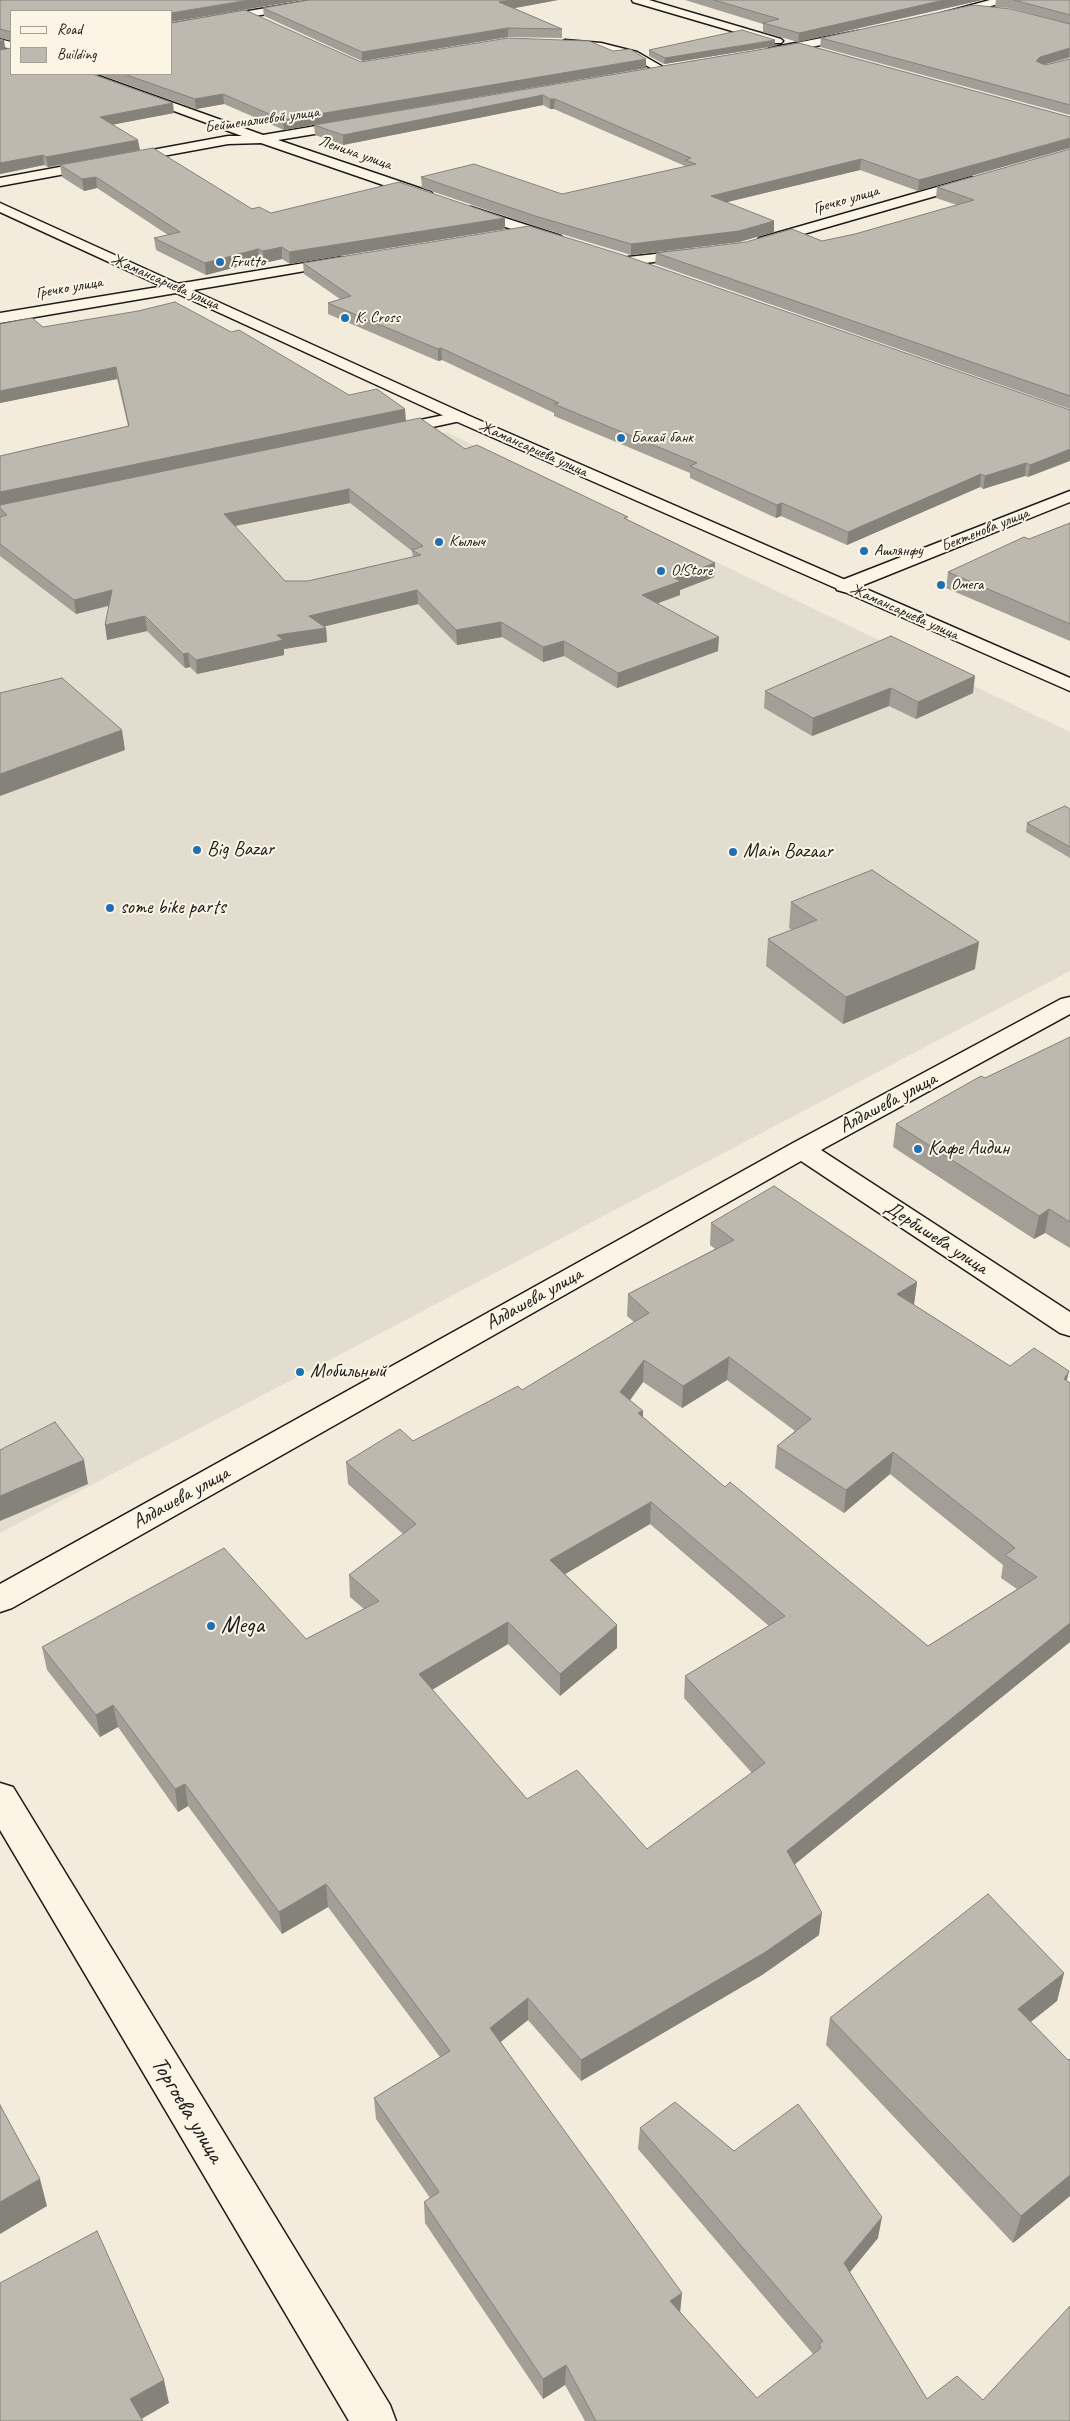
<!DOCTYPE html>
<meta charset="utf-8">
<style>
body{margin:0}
#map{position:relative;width:1070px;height:2421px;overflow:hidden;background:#f3ecdd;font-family:Caveat,sans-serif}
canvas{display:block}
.legend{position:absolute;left:10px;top:10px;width:162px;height:65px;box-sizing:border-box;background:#fcf5e5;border:1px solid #a29e95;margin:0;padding:6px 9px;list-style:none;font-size:15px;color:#1c1c1c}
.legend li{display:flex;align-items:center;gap:10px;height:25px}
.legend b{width:25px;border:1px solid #a29e95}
</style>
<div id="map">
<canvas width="1070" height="2421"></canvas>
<ul class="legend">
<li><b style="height:6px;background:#fcf5e5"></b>Road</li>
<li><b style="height:14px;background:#beb9ae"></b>Building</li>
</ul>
</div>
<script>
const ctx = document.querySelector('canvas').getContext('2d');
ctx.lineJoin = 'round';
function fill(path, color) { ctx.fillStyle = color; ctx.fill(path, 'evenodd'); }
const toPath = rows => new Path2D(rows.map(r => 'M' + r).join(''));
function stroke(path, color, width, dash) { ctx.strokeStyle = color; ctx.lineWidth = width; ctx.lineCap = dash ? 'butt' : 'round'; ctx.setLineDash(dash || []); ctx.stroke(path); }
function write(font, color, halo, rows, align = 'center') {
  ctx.font = font + ' Caveat,sans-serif'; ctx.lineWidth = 4; ctx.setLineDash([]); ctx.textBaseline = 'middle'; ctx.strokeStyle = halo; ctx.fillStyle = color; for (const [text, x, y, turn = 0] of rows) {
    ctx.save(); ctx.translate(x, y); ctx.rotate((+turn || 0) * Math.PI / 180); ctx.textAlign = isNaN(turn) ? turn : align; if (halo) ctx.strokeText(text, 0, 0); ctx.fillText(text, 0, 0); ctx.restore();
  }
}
fill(toPath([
 [446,432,1070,732,1070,971,0,1533,0,526]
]), '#e3ddcf');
const minor = toPath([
 [632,0,649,0,781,39,783,41,781,43,773,43,633,2,632,0],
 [990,0,1007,0,1006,2,946,18,941,15,942,13,990,0],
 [858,31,862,32,862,36,798,50,770,54,764,51,770,48,858,31],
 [0,39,11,42,11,49,0,46,0,39],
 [565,40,601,43,637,52,670,71,668,73,660,73,629,56,601,49,561,45,559,43,565,40],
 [77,74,93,74,263,135,351,120,355,121,357,124,355,127,351,128,278,140,431,192,433,195,426,199,421,198,261,143,228,144,0,186,0,178,228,136,242,136,79,76,77,74],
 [972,177,979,181,977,184,769,244,759,244,757,241,759,238,972,177],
 [471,207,561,236,563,239,556,243,551,242,466,214,464,211,466,208,471,207],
 [692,250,699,254,697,257,628,265,621,261,628,257,692,250],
 [341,257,346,258,348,261,346,264,0,323,0,313,341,257],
 [459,412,465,414,467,417,465,420,391,436,385,435,383,431,385,427,391,426,459,412],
 [1070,491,1070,502,851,590,844,592,837,590,835,586,837,582,1070,491],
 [1070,997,1070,1014,821,1150,1070,1312,1070,1336,1060,1333,801,1161,12,1608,0,1612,0,1584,793,1143,1061,999,1070,997],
 [0,1783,13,1787,390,2405,396,2421,349,2421,0,1830,0,1783]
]);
const major = toPath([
 [314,0,338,0,333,3,171,30,171,24,314,0],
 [0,203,465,414,1070,678,1070,691,453,420,0,212,0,203]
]);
stroke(minor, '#1c1c1c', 3);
stroke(major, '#1c1c1c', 3);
fill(minor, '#fcf5e5');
fill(major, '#fcf5e5');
fill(toPath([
 [0,0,171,11,11,74,174,113,113,124,140,150,48,167,44,165,0,174,0,39,4,40,5,49,11,48,11,41,0,38],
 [308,0,558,0,514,8,562,29,562,38,508,37,362,61,264,16,263,8],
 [685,0,982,0,798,42,763,32,763,24],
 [996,0,1070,0,1070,58,1043,65,1045,65,1070,59,1070,115,820,47,821,38,1058,21,1010,8,995,7],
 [799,43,1070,117,918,191,860,170,727,202,774,232,739,242,631,255,535,226,422,188,421,177,562,194,685,167,685,166,554,109,550,109,543,105,343,145,315,135,314,125],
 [775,46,664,64,649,56,649,50],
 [361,62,646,68,284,130,224,104,196,109,98,74,171,74],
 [1070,149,1070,409,655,264,656,253,822,241,855,234,957,205,936,198,937,187],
 [60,165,271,213,505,229,290,264,282,259,264,263,259,261,206,275,156,250,154,238,168,235,97,188,84,191,62,177],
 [303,263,1070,410,1028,477,1025,476,983,489,980,487,847,545,781,516,776,518,690,478,690,473,554,416,554,413,442,360,438,361,328,314,328,303,340,299,304,274],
 [0,324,43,327,349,395,465,449,628,520,715,563,714,577,680,590,680,595,658,603,718,651,617,688,564,656,543,662,502,637,457,645,418,604,325,626,326,628,327,642,284,649,284,655,197,674,190,667,185,668,147,631,107,640,109,606,76,614,0,556,0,456,128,426,117,379,0,403],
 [350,503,412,551,413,557,308,581,285,581,234,526],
 [1070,523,1070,641,946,588,948,572],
 [891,636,973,693,916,719,889,706,812,736,764,708,765,691],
 [1070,809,1070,858,1026,832,1027,823],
 [791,902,975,969,843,1024,766,966,768,939,792,930,789,928],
 [1070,1037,1070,1248,1045,1233,1034,1239,893,1147,896,1124,985,1078],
 [711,1223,917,1282,914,1304,913,1304,1010,1366,1067,1381,1070,1383,1070,1642,795,1864,819,1935,762,1975,581,2081,528,2020,501,2042,681,2313,757,2398,813,2354,638,2149,640,2128,734,2151,878,2238,850,2272,927,2399,983,2400,1070,2421,585,2421,565,2385,543,2399,425,2223,424,2202,430,2198,376,2119,374,2098,440,2057,328,1907,282,1934,188,1806,178,1812,118,1727,100,1737,47,1670,42,1647,306,1639,364,1609,350,1597,349,1575,403,1534,348,1484,346,1462,413,1441,522,1390,634,1322,627,1316,628,1294,715,1249,710,1245],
 [727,1380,795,1431,777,1446,775,1468,844,1513,890,1474,1003,1565,1001,1578,1017,1589,928,1646,725,1487,643,1417,643,1411,630,1400,643,1382,682,1408],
 [650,1524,769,1626,685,1676,684,1698,752,1773,647,1849,527,1799,432,1690,508,1644,560,1696,617,1648,617,1625,565,1574],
 [1064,1973,1057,2001,1031,2022,1068,2060,1070,2059,1070,2196,1013,2243,826,2045,830,2018]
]), '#a39f96');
fill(toPath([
 [249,0,303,0,171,22,171,13],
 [511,0,558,0,499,11,499,2],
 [944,0,982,0,798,42,799,33],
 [508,28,508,37,362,61,362,52],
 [4,40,5,49,0,50,0,41],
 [775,40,775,46,664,64,665,58],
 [1070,48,1069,57,1038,66,1036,61,1040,57],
 [646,59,646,68,284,130,283,120],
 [223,94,224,104,196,109,195,99],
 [543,95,543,105,343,145,343,135],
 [550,99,555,99,554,109,550,109],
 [173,103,174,113,101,127,100,117],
 [1070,138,1070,148,918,191,919,180],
 [138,140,140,150,48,167,46,157],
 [43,155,44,165,0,174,0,163],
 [861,159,860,170,711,206,711,196],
 [96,177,97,188,84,191,82,179],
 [505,218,505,229,290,264,289,252],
 [774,221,774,232,739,242,631,255,631,244],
 [282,247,282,259,264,263,263,251],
 [258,249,259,261,206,275,205,263],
 [441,348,442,360,438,361,438,349],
 [116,367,117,379,0,403,0,391],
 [405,409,406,421,0,505,0,492],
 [1070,449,1070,461,1028,477,1030,465],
 [1026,463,1025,476,983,489,985,476],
 [981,474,980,487,847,545,848,532],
 [349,489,350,503,225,528,224,514],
 [782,503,781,516,776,518,777,505],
 [715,563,714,577,680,590,680,595,642,609,642,595,674,578],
 [112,590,114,604,76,614,74,600],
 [417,590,418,604,310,630,309,616],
 [145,616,147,631,107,640,105,625],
 [501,622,502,637,457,645,456,630],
 [326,628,327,642,284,649,284,655,197,674,196,660,277,635],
 [719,637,718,651,617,688,618,673],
 [564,641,564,656,543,662,543,647],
 [188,653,190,667,185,668,183,654],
 [975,676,973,693,916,719,918,702],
 [891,688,889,706,812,736,813,718],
 [122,730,125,750,0,796,0,774],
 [979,942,975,969,843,1024,846,997],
 [1049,1209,1045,1233,1034,1239,1039,1216],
 [917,1282,914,1304,894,1316,897,1294],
 [729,1357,727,1380,682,1408,683,1386],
 [644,1360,643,1382,620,1414,620,1392],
 [1069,1371,1064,1393,1064,1379],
 [643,1411,642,1433,638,1413],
 [893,1452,890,1474,844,1513,846,1490],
 [84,1460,88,1484,0,1521,0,1496],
 [651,1502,650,1524,550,1583,550,1560],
 [508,1622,508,1644,420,1697,419,1674],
 [1070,1623,1070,1642,784,1873,787,1851],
 [617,1625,617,1648,560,1696,560,1674],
 [113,1705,118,1727,100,1737,96,1715],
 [185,1784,188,1806,178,1812,175,1789],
 [326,1884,328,1907,282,1934,279,1912],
 [822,1913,819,1935,762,1975,581,2081,581,2060],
 [1064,1973,1057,2001,1011,2037,1018,2009],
 [528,1998,528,2020,491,2049,490,2028],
 [1070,2175,1070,2196,1013,2243,1021,2216],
 [40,2179,47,2206,0,2234,0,2202],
 [882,2217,878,2238,840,2284,844,2263],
 [682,2293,680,2314,670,2301],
 [566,2365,565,2385,543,2399,543,2379],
 [164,2380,169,2403,138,2421,130,2399]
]), '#85827a');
const building = toPath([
 [0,0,249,0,171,13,171,11,11,11,11,32,0,29,0,0],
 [309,0,511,0,499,2,562,29,508,28,362,52,263,8,309,0],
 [714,0,944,0,799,33,763,23,779,19,714,0],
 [1014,0,1070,0,1070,15,1014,0],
 [973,5,1011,9,1070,24,1070,48,1040,57,1036,61,1045,65,1070,59,1070,105,821,38,973,5],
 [245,10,361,62,508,38,589,41,613,51,630,49,646,59,283,120,223,94,195,99,124,74,171,74,171,23,245,10],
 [742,30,775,40,665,58,649,50,742,30],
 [11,37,11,74,92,74,173,103,100,117,138,140,46,157,43,155,0,163,0,50,11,48,11,37],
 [799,43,1070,117,1070,138,919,180,861,159,711,196,774,221,739,231,631,244,535,216,421,177,474,164,562,194,696,164,685,160,691,158,555,99,550,99,543,95,343,135,314,125,799,43],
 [153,148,252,209,259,207,271,213,399,182,505,218,289,252,282,247,263,251,258,249,205,263,154,238,180,232,96,177,82,179,60,165,153,148],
 [1070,149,1070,396,656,253,746,242,792,229,822,241,855,234,974,200,937,187,1070,149],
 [529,226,623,255,1070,410,1070,449,1030,465,1026,463,985,476,981,474,848,532,782,503,777,505,690,466,697,463,554,404,559,403,441,348,438,349,328,303,351,296,303,263,529,226],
 [175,302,231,332,239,330,349,395,377,389,405,409,0,492,0,456,129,426,116,367,0,391,0,324,32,318,43,327,138,311,175,302],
 [420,418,465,449,477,445,628,517,624,518,715,563,674,578,681,581,642,595,719,637,618,673,564,641,543,647,501,622,456,630,417,590,309,616,326,628,277,635,283,640,196,660,188,653,183,654,145,616,105,625,112,590,74,600,0,544,0,517,7,515,0,508,0,505,420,418],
 [349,489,423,546,412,550,421,555,308,581,285,581,224,514,349,489],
 [1070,523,1070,624,948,572,1024,537,1029,539,1070,523],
 [891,636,975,676,918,702,891,688,813,718,765,691,891,636],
 [62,678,122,730,0,774,0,693,62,678],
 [1065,806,1070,809,1070,847,1027,823,1065,806],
 [872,870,979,942,846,997,768,939,817,920,791,902,872,870],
 [1070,1037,1070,1222,1049,1209,1039,1216,896,1124,981,1076,985,1078,1070,1037],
 [774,1186,917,1282,897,1294,1010,1366,1034,1348,1069,1371,1064,1379,1070,1383,1070,1623,787,1851,822,1913,764,1953,581,2060,528,1998,490,2028,682,2293,670,2301,757,2398,821,2348,819,2344,823,2341,640,2128,675,2102,734,2151,798,2104,882,2217,844,2263,927,2399,957,2376,983,2400,1070,2306,1070,2421,596,2421,566,2365,543,2379,424,2202,439,2192,374,2098,450,2051,326,1884,279,1912,185,1784,175,1789,113,1705,96,1715,42,1647,224,1548,306,1639,379,1601,349,1575,416,1524,346,1462,400,1429,413,1441,518,1386,522,1390,649,1313,628,1294,734,1240,711,1223,774,1186],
 [729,1357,811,1419,777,1446,846,1490,893,1452,1015,1548,1005,1555,1037,1577,928,1646,730,1482,725,1487,638,1413,643,1411,620,1392,644,1360,683,1386,729,1357],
 [651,1502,785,1616,685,1676,765,1763,647,1849,577,1770,527,1799,419,1674,508,1622,560,1674,617,1625,550,1560,651,1502],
 [55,1422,84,1460,0,1496,0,1450,55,1422],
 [988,1894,1064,1973,1018,2009,1068,2060,1070,2059,1070,2175,1021,2216,830,2018,988,1894],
 [0,2105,40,2179,0,2202,0,2105],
 [97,2231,164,2380,130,2399,143,2421,0,2421,0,2283,97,2231]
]);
fill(building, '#beb9ae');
stroke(building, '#85827a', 1);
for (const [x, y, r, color] of [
 [220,262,5,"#1f6fb2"],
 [345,318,5,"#1f6fb2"],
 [621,438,5,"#1f6fb2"],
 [439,542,5,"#1f6fb2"],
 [864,551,5,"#1f6fb2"],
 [661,571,5,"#1f6fb2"],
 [941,585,5,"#1f6fb2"],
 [197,850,5,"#1f6fb2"],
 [733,852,5,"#1f6fb2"],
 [110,908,5,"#1f6fb2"],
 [918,1149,5,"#1f6fb2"],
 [300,1372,5,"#1f6fb2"],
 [211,1626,5,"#1f6fb2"]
]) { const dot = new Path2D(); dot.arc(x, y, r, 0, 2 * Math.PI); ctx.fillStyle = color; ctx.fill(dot); stroke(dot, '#fcf5e5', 2); }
write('16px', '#1c1c1c', '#fcf5e5', [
 ["Бейшеналиевой улица",262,120,-8],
 ["Ленина улица",355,153,19],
 ["Гречко улица",846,200,-16],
 ["Жамансариева улица",165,282,24],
 ["Гречко улица",69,288,-10],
 ["Жамансариева улица",533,449,24],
 ["Бектенова улица",985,530,-22],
 ["Жамансариева улица",904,612,24]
]);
write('16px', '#1c1c1c', '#fcf5e5', [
 ["Frutto",230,262],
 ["K. Cross",355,318],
 ["Бакай банк",631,438],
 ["Кылыч",449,542],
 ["Ашлянфу",874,551],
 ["O!Store",671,571],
 ["Омега",951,585]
], 'left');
write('20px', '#1c1c1c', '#fcf5e5', [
 ["Big Bazar",207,850],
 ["Main Bazaar",743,852],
 ["some bike parts",120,908],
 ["Кафе Аидин",928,1149],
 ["Мобильный",310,1372]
], 'left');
write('20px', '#1c1c1c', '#fcf5e5', [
 ["Алдашева улица",888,1103,-28],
 ["Дербишева улица",936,1238,33],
 ["Алдашева улица",534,1299,-29],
 ["Алдашева улица",181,1498,-29]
]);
write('24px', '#1c1c1c', '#fcf5e5', [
 ["Mega",221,1626]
], 'left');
write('24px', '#1c1c1c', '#fcf5e5', [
 ["Торгоева улица",187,2110,59]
]);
</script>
